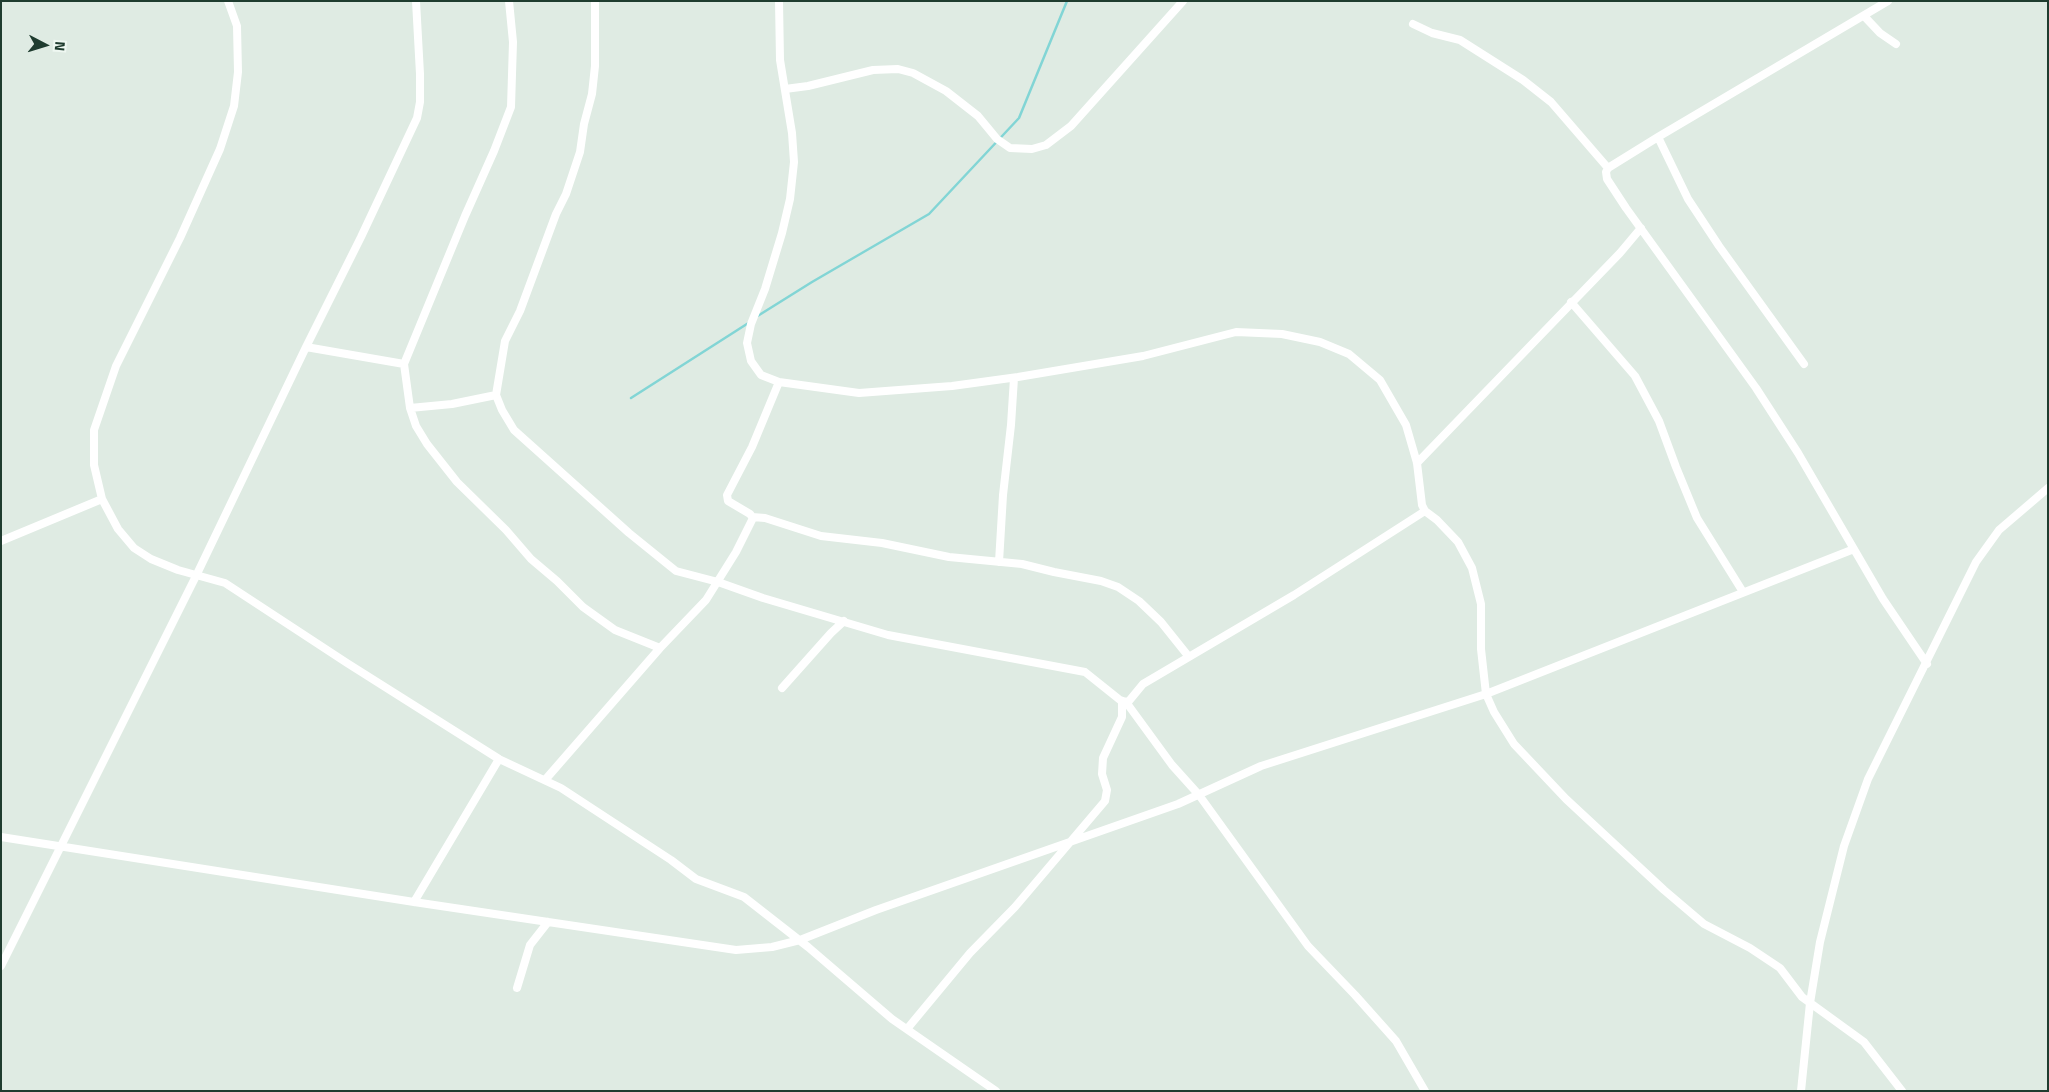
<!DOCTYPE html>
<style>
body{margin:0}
#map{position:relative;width:2049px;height:1092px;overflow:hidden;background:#dfebe3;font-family:"Titillium Web",sans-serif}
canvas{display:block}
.frame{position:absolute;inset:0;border:2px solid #1f3c2f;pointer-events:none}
.north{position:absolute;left:20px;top:20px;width:50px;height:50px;-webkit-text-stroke:4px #eff8f2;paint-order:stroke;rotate:95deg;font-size:14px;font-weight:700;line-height:20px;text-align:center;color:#1f3c2f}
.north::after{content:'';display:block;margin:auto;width:18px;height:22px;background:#1f3c2f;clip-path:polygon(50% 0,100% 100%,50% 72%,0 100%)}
</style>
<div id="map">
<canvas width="2049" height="1092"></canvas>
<div class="frame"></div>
<div class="north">N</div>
</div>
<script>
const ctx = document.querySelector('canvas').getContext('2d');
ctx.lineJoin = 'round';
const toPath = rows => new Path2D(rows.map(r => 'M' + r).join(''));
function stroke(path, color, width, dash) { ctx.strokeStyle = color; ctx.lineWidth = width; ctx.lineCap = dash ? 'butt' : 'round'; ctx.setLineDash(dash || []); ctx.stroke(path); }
stroke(toPath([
 [756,317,812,282,929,214,1019,118,1067,1],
 [631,398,750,322]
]), '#82d5d5', 2.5);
stroke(toPath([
 [228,1,237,26,238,72,234,106,220,149,180,238,116,366,94,430,94,465,102,499,118,529,134,548,151,559,178,570,225,583,347,663,499,759,561,788,671,860,696,879,744,897,808,947,892,1019,996,1091],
 [509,1,513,42,511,107,494,151,465,216,404,364,410,408,416,426,427,444,457,482,506,530,531,559,557,581,583,607,615,630,660,648],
 [595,1,595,66,592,94,584,124,580,152,566,194,556,214,520,311,505,341,496,395,502,410,514,430,629,533,676,571,718,582,763,598,888,635,1085,672,1120,700,1126,702,1129,701,1143,684,1294,595,1425,511],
 [779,1,780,60,792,133,794,162,790,199,782,233,765,289,751,324,747,343,751,361,761,375,779,382,859,393,952,386,1018,377,1143,356,1236,332,1282,334,1320,342,1349,354,1380,380,1406,425,1417,463,1422,505,1425,511,1437,520,1458,542,1472,568,1481,604,1481,649,1486,694,1494,712,1514,744,1566,799,1664,890,1704,924,1750,948,1780,968,1802,997,1864,1042,1902,1091],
 [1888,1,1658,137,1608,168,1606,172,1607,179,1626,208,1756,388,1798,453,1883,599,1927,664],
 [1864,16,1880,33,1896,44],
 [1413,24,1432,33,1460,40,1523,80,1551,102,1608,168],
 [785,89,808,86,873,70,898,69,913,73,946,91,978,116,997,139,1010,148,1032,149,1046,145,1071,126,1183,1],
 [1658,137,1688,199,1719,246,1804,364],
 [1571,302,1635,376,1659,421,1676,467,1697,518,1743,592],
 [306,347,404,364],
 [410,408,452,404,496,395],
 [1417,463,1620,253,1641,228],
 [752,517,765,518,821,536,882,543,949,557,1022,564,1054,572,1101,581,1118,587,1139,601,1161,622,1189,657],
 [1,541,102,499],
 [999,562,1003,495,1011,425,1014,378],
 [782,688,831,633,844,621],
 [1126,702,1172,765,1199,795,1308,946,1355,995,1396,1041,1425,1091],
 [545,780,660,648,706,600,736,552,753,518,750,514,728,501,727,495,752,447,779,382],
 [1,837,414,902,736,950,772,947,800,940,876,910,1178,804,1261,766,1486,694,1854,549],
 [414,902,499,759],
 [1,966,196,576,306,347,361,237,417,118,420,102,420,74,416,1],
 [517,988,530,945,548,922],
 [907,1029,970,953,1015,907,1105,801,1107,790,1102,774,1103,758,1122,717,1122,702],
 [1801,1091,1810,1003,1820,942,1844,846,1868,779,1976,562,1999,530,2048,488]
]), '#fff', 8);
</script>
